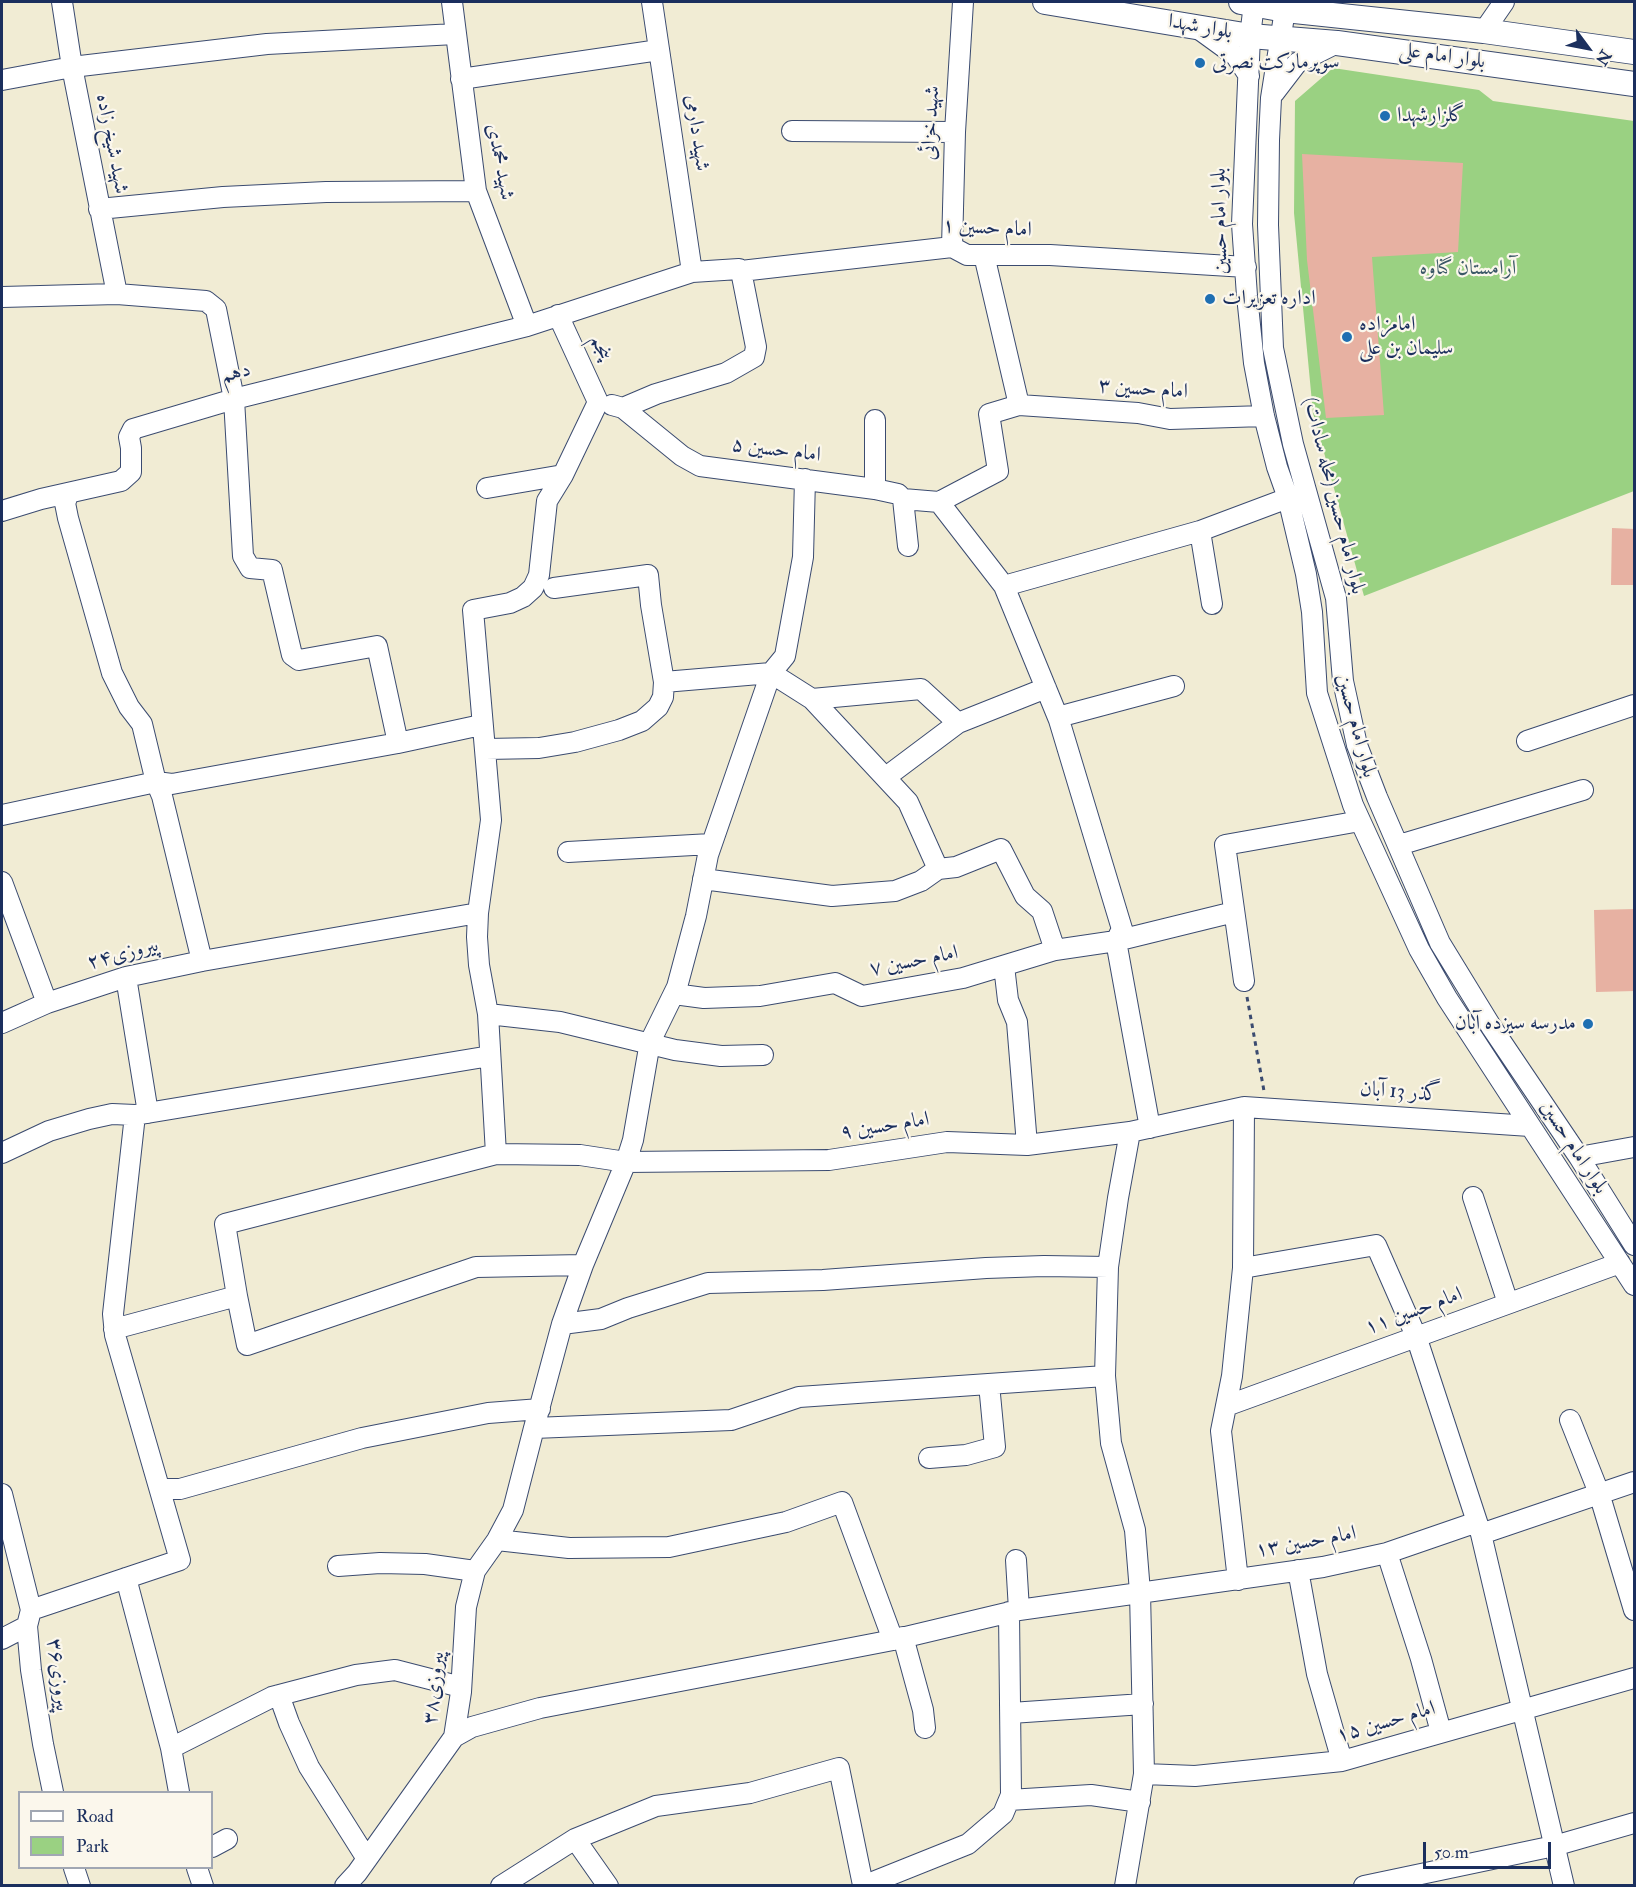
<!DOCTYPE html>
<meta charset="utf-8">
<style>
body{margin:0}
#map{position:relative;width:1636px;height:1887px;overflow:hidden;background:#f1ecd4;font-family:"IM FELL Double Pica",serif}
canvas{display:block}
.frame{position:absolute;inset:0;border:3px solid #1b2f5e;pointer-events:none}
.legend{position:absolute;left:18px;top:1791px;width:195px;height:78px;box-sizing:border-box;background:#fbf7ec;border:2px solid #a1a7b3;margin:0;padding:8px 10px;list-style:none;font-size:18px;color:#1b2f5e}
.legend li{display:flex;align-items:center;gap:12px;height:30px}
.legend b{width:30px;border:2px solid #a1a7b3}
.north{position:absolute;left:1558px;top:18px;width:60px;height:60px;-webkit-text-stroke:4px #fbf7ec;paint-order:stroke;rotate:122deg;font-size:16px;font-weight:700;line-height:24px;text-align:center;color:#1b2f5e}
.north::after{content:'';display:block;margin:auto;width:21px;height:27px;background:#1b2f5e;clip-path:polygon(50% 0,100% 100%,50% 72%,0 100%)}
.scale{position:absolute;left:1423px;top:1842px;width:128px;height:27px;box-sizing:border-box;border:3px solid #1b2f5e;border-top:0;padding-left:8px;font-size:18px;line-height:21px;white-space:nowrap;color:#1b2f5e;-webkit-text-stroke:4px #fbf7ec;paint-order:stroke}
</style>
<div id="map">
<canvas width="1636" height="1887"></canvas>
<div class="frame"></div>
<ul class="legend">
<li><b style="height:8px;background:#fff"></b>Road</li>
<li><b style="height:16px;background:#9ad182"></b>Park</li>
</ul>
<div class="north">N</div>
<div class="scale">50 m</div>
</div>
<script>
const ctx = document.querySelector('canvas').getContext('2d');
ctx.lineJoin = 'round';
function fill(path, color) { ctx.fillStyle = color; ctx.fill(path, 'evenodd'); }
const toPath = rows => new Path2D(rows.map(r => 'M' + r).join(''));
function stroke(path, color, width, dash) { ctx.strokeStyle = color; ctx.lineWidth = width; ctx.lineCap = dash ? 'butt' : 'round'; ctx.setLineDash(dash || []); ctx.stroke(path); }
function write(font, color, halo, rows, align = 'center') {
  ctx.font = font + ' "IM FELL Double Pica",Amiri,serif'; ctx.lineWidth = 4.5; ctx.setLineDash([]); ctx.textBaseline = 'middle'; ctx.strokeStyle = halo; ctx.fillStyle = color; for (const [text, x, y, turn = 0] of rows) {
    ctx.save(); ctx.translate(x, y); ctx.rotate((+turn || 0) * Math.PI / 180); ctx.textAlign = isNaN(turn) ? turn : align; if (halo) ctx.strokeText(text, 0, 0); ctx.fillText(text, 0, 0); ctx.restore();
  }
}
fill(toPath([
 [1333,68,1479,90,1493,101,1634,121,1634,491,1364,596,1313,413,1294,213,1295,101]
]), '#9ad182');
fill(toPath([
 [1302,154,1463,163,1458,252,1372,257,1384,415,1326,418,1307,260],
 [1612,528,1635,529,1635,585,1611,585],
 [1635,909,1635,991,1596,992,1594,910]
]), '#e7b1a2');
const minor = toPath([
 [62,2,72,67,117,294],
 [452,2,476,191,527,326],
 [652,2,692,272],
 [1291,2,1285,10,1271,98,1269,140,1268,225,1273,348,1293,444,1336,598,1343,681,1357,745,1377,797,1440,943,1492,1028,1579,1157,1634,1245],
 [1254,4,1250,36,1242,224,1247,296,1254,363,1264,416,1277,467,1288,498,1306,574,1312,612,1317,693,1353,805,1419,949,1447,998,1634,1285],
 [1196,27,1236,56,1249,76],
 [1484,31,1504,2],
 [461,79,659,50],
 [2,80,72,67,267,44,455,34],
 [1274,93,1297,63,1337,43],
 [792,131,955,132],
 [99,209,223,197,326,192,476,191],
 [952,247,955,132,963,2],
 [984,255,1019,405,989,414,998,471,939,502,1004,586,1059,720,1122,929,1116,941,1150,1128],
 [2,297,117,294,206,301,216,309,234,399,243,556,250,568,272,570,292,655,299,660,377,646,398,743],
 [558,315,598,402],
 [612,405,623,408,656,394,726,373,754,357,756,347,741,271],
 [1019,405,1138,413,1170,419,1264,416],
 [623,408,682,456,700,466,875,489,898,494,903,499,939,502],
 [805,479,803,557,785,656,771,673,812,699,908,802,938,869],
 [487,488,563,475],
 [875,489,875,420],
 [69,493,65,503,68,518,112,673,129,707,142,724,156,782,162,796,202,961],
 [903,499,908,546],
 [2,511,41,499,121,481,131,472,131,448,129,437,133,429,234,399,527,326,692,272,739,269,741,271,952,247,967,255,1050,255,1246,267],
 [1200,531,1212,604],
 [1004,586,1200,531,1288,498],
 [812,699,921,689,958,723],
 [1058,717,1174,686],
 [1527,741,1634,705],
 [486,749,539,748,575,742,619,730,642,721,658,707,663,697,664,682,651,605,648,575,554,588],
 [886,777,958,723,1046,688],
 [2,815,156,782,172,784,194,780,398,743,481,725],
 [1399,845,1583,790],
 [568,852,711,844],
 [703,879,832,896,895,891,921,881,938,869,956,867,1001,849,1025,896,1042,911,1055,950],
 [2,882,47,1003],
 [1004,966,1008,1000,1017,1022,1027,1145],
 [126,977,148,1113],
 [1244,981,1225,845,1360,821],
 [674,994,704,998,760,996,835,983,862,996,963,978,1055,950,1116,941,1234,912],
 [488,1014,560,1022,675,1050,721,1056,763,1055],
 [2,1023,47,1003,126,977,202,961,478,913],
 [2,1153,49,1131,89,1119,112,1114,135,1115],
 [496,1154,488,1014,479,965,477,937,478,913,491,820,473,610,510,603,523,597,533,588,539,575,547,501,563,475,598,402],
 [1579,1157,1634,1147],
 [1473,1197,1508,1303],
 [1243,1268,1376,1245,1416,1336,1481,1534,1564,1886],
 [237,1296,247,1345,476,1267,583,1265],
 [562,1324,601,1319,628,1308,708,1283,823,1280,986,1268,1044,1266,1108,1267],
 [114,1329,237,1296,225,1224,496,1154,580,1155,626,1162,829,1160,947,1142,1027,1145,1130,1132,1244,1107,1530,1126],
 [1226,1406,1620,1263],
 [1570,1420,1599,1493,1634,1610],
 [534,1428,562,1324,583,1265,626,1162,633,1140,650,1042,677,987,696,916,708,855,771,673,664,682],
 [929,1458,966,1455,995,1447,989,1384],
 [160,1489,180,1489,362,1438,488,1413,540,1409],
 [2,1494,31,1610,27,1626,31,1670,43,1744,53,1792],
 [1481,1534,1634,1482],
 [497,1540,569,1548,669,1547,786,1522,842,1502,893,1640],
 [1387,1553,1421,1659,1441,1732],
 [1016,1560,1019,1610],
 [338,1566,380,1563,425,1564,475,1571],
 [1298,1570,1317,1674,1342,1761],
 [126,1578,171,1748],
 [1238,1580,1221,1431,1232,1376,1243,1268,1244,1107],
 [31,1610,180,1560,115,1335,113,1314,135,1115,490,1056],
 [903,1637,923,1710,925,1728],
 [2,1639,27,1626],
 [279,1695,289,1723,309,1767,367,1859],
 [1011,1713,1143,1704],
 [454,1737,472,1727,540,1708,893,1640,1019,1610,1323,1567,1387,1553,1477,1522],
 [1144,1774,1195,1776,1342,1761,1634,1678],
 [179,1792,171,1748,272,1697,356,1675,395,1670,461,1687],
 [1009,1800,1091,1795,1140,1802],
 [575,1839,608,1886],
 [212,1847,227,1839],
 [74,1868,80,1886],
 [197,1868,203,1886],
 [345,1886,357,1873,454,1737,461,1692,466,1607,475,1571,497,1540,513,1510,534,1428,731,1420,799,1397,1105,1376],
 [501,1886,575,1839,656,1806,750,1793,839,1768,863,1885],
 [863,1886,968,1844,1003,1814,1011,1795,1009,1612],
 [1125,1886,1144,1774,1140,1592,1135,1530,1111,1443,1105,1376,1108,1267,1118,1198,1130,1132],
 [1364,1886,1554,1846,1634,1823]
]);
const major = toPath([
 [1045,2,1250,36,1337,43,1634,84],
 [1241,2,1285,10,1484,31,1634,52]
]);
stroke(minor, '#3b4b70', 22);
stroke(major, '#3b4b70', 26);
stroke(toPath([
 [1247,997,1264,1091]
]), '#3b4b70', 3, [4.5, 4.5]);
stroke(minor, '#fff', 20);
stroke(major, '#fff', 24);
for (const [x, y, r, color] of [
 [1200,63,6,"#1f6fb2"],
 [1385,116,6,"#1f6fb2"],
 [1210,299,6,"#1f6fb2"],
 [1347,337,6,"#1f6fb2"],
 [1588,1024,6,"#1f6fb2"]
]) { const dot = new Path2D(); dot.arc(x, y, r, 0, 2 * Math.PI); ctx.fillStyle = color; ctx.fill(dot); stroke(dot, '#fbf7ec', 2); }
write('21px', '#1b2f5e', '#fbf7ec', [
 ["بلوار شهدا",1200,28,10],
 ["بلوار امام علی",1442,57,8],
 ["شهید خزائی",932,123,-87],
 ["شهید دارمی",696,133,82],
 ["شهید شیخ زاده",111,144,79],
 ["شهید محمدی",499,162,79],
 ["بلوار امام حسین",1221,221,-91],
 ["امام حسین ۱",987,229,3],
 ["پنجم",600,348,66],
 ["دهم",236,374,-15],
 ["امام حسین ۳",1143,390,4],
 ["امام حسین ۵",776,451,7],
 ["بلوار امام حسین (محله سادات)",1333,496,76],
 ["بلوار امام حسین",1355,726,75],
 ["پیروزی۲۴",123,955,-15],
 ["امام حسین ۷",914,962,-11],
 ["گذر 13 آبان",1400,1093,4],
 ["امام حسین ۹",885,1127,-9],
 ["بلوار امام حسین",1573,1148,57],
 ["امام حسین ۱۱",1414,1312,-20],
 ["امام حسین ۱۳",1306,1543,-10],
 ["پیروزی۳۶",57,1675,83],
 ["پیروزی۳۸",435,1688,-84],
 ["امام حسین ۱۵",1386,1723,-16]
]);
write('21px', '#1b2f5e', '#fbf7ec', [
 ["سوپرمارکت نصرتی",1212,63],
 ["گلزارشهدا",1397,116],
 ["اداره تعزیرات",1222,299],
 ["امامزاده",1359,325],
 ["سلیمان بن علی",1359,349],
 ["مدرسه سیزده آبان",1576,1024,"right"]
], 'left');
write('21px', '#3b5867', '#fbf7ec', [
 ["آرامستان گناوه",1468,269]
]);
</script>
